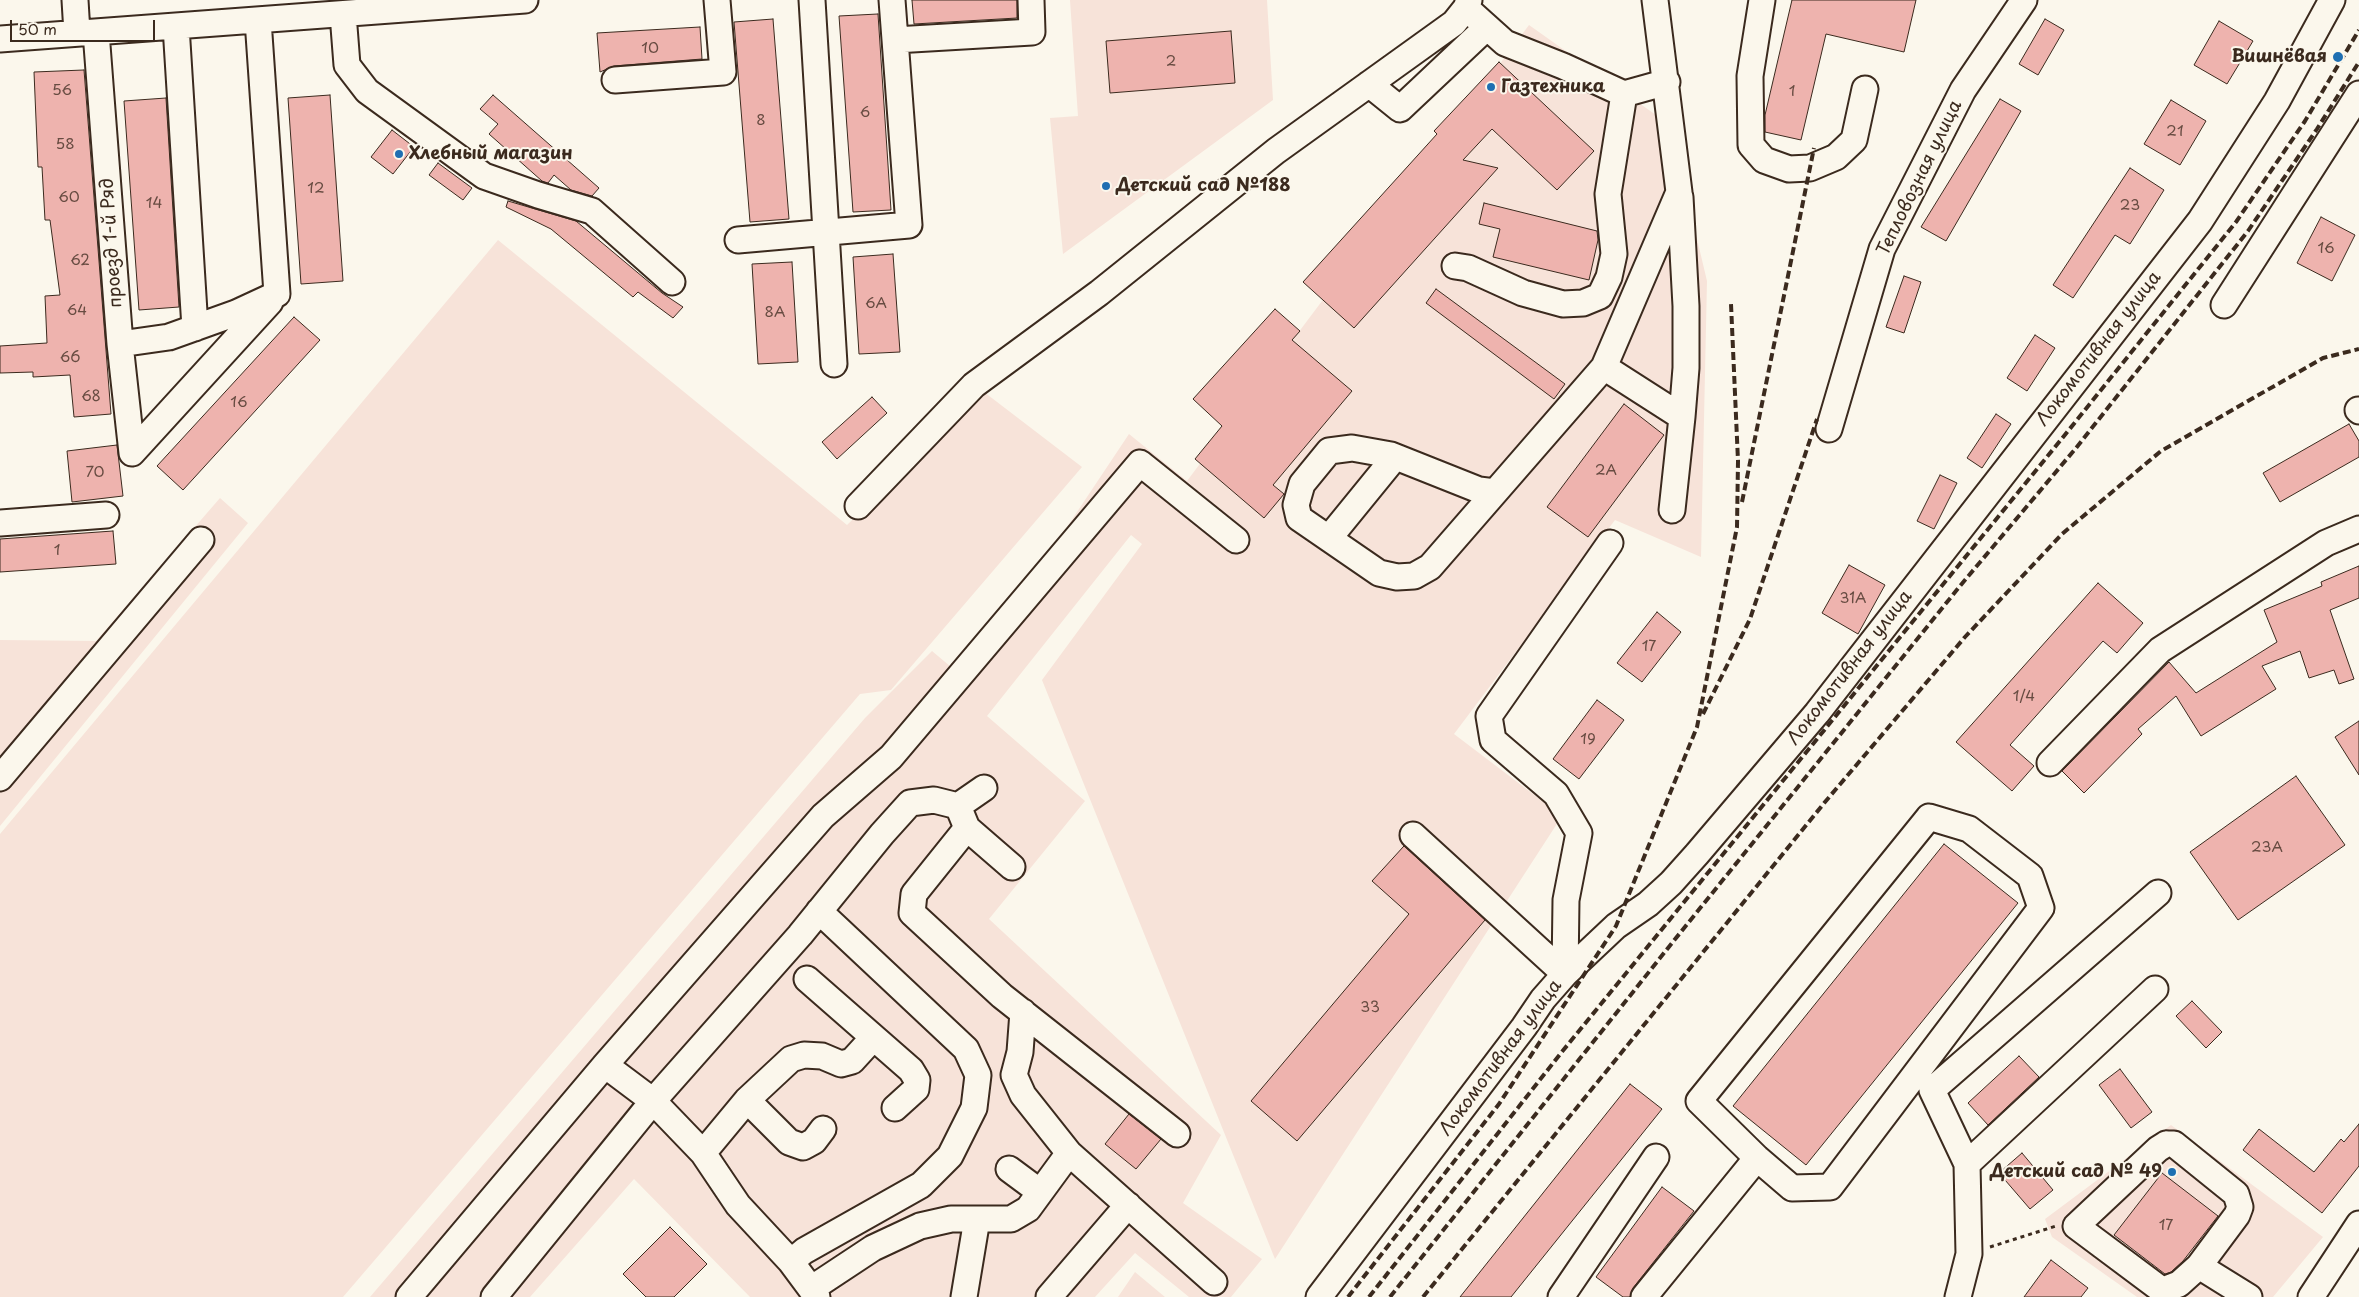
<!DOCTYPE html>
<meta charset="utf-8">
<style>
body{margin:0}
#map{position:relative;width:2359px;height:1297px;overflow:hidden;background:#fbf7ec;font-family:"Playpen Sans",sans-serif}
canvas{display:block}
.scale{position:absolute;left:10px;top:20px;width:145px;height:22px;box-sizing:border-box;border:2px solid #3b2a1e;border-top:0;padding-left:6px;font-size:15px;line-height:18px;white-space:nowrap;color:#3b2a1e;-webkit-text-stroke:4px #fbf7ec;paint-order:stroke}
</style>
<div id="map">
<canvas width="2359" height="1297"></canvas>
<div class="scale">50 m</div>
</div>
<script>
const ctx = document.querySelector('canvas').getContext('2d');
ctx.lineJoin = 'round';
function fill(path, color) { ctx.fillStyle = color; ctx.fill(path, 'evenodd'); }
const toPath = rows => new Path2D(rows.map(r => 'M' + r).join(''));
function stroke(path, color, width, dash) { ctx.strokeStyle = color; ctx.lineWidth = width; ctx.lineCap = dash ? 'butt' : 'round'; ctx.setLineDash(dash || []); ctx.stroke(path); }
function write(font, color, halo, rows, align = 'center') {
  ctx.font = font + ' "Playpen Sans",sans-serif'; ctx.lineWidth = 4; ctx.setLineDash([]); ctx.textBaseline = 'middle'; ctx.strokeStyle = halo; ctx.fillStyle = color; for (const [text, x, y, turn = 0] of rows) {
    ctx.save(); ctx.translate(x, y); ctx.rotate((+turn || 0) * Math.PI / 180); ctx.textAlign = isNaN(turn) ? turn : align; if (halo) ctx.strokeText(text, 0, 0); ctx.fillText(text, 0, 0); ctx.restore();
  }
}
fill(toPath([
 [1070,0,1267,0,1273,100,1063,254,1050,118,1078,116],
 [1529,25,1670,125,1707,281,1701,557,1615,520,1454,734,1562,816,1275,1259,1042,680,1142,544,1131,535,987,716,1085,801,989,919,1221,1135,1183,1203,1262,1259,1231,1297,1189,1297,1135,1253,1095,1297,750,1297,634,1179,530,1297,370,1297,865,718,932,651,957,672,1041,566,1129,434,1187,481],
 [498,240,847,525,984,392,1082,467,891,690,860,694,343,1297,0,1297,0,834],
 [220,498,248,523,0,826,0,640,96,641],
 [2171,1125,2323,1237,2273,1297,2137,1297,2052,1237,2045,1219],
 [1135,1272,1165,1297,1118,1297]
]), '#f7e3d9');
const building = toPath([
 [912,0,1017,0,1017,18,914,24,912,0],
 [1792,0,1916,0,1904,52,1826,34,1801,140,1765,132,1765,115,1792,0],
 [878,14,891,210,853,212,839,16,878,14],
 [773,19,789,219,750,222,734,22,773,19],
 [2045,19,2064,30,2038,75,2019,64,2045,19],
 [2219,21,2253,41,2227,84,2194,65,2219,21],
 [700,27,702,59,614,66,600,72,597,33,700,27],
 [1231,31,1235,83,1110,93,1106,41,1231,31],
 [1499,62,1594,151,1557,190,1492,129,1463,160,1498,168,1354,328,1303,282,1437,134,1434,131,1499,62],
 [84,70,111,414,74,417,70,375,33,377,33,372,0,373,0,346,47,343,45,296,60,295,50,220,45,220,42,167,38,167,34,72,84,70],
 [330,95,343,281,301,284,288,98,330,95],
 [493,95,599,188,592,196,571,190,554,175,548,183,542,181,489,134,498,124,480,109,493,95],
 [166,98,179,307,139,310,124,101,166,98],
 [2000,99,2021,111,1946,241,1921,227,2000,99],
 [2171,100,2206,121,2180,165,2144,144,2171,100],
 [392,130,414,147,393,174,371,157,392,130],
 [438,163,472,188,463,200,429,175,438,163],
 [2130,168,2164,190,2130,244,2115,235,2073,298,2053,285,2130,168],
 [508,201,576,221,662,293,683,307,673,318,638,292,633,297,551,229,506,207,508,201],
 [1484,203,1597,231,1598,240,1589,280,1493,257,1500,229,1479,224,1484,203],
 [2321,217,2355,235,2332,281,2297,263,2321,217],
 [893,254,900,352,859,354,853,257,893,254],
 [792,262,798,362,758,364,752,264,792,262],
 [1904,276,1921,282,1904,333,1886,327,1904,276],
 [1436,289,1565,384,1554,399,1426,303,1436,289],
 [1275,309,1300,331,1292,340,1352,391,1273,485,1284,494,1264,518,1195,459,1222,426,1193,399,1275,309],
 [294,317,320,340,183,490,157,466,294,317],
 [2035,335,2055,348,2027,391,2007,378,2035,335],
 [872,397,887,413,837,459,822,442,872,397],
 [1624,404,1664,435,1588,537,1547,507,1624,404],
 [1996,414,2011,424,1982,468,1967,458,1996,414],
 [2349,424,2359,441,2359,457,2280,502,2263,473,2349,424],
 [117,445,123,496,72,502,67,451,117,445],
 [1940,475,1957,483,1934,529,1917,521,1940,475],
 [113,531,116,564,0,572,0,539,113,531],
 [1849,565,1885,585,1858,634,1822,613,1849,565],
 [2359,566,2359,598,2330,610,2354,679,2339,684,2334,670,2309,678,2300,651,2262,666,2276,689,2201,736,2176,696,2138,729,2142,734,2084,793,2062,771,2169,662,2196,693,2277,642,2264,610,2322,586,2321,582,2359,566],
 [2098,583,2143,623,2117,653,2103,641,2010,745,2034,766,2012,791,1956,742,2098,583],
 [1657,612,1681,632,1642,682,1617,663,1657,612],
 [1597,700,1624,720,1579,779,1553,759,1597,700],
 [2359,721,2359,775,2335,737,2359,721],
 [2296,776,2345,845,2238,920,2190,852,2296,776],
 [1944,844,2018,903,1806,1165,1733,1106,1944,844],
 [1404,846,1485,920,1297,1141,1251,1101,1409,914,1372,881,1404,846],
 [2192,1001,2222,1032,2206,1048,2176,1016,2192,1001],
 [2019,1056,2039,1077,1988,1125,1968,1103,2019,1056],
 [2120,1069,2152,1112,2131,1128,2099,1085,2120,1069],
 [1630,1084,1662,1109,1511,1297,1460,1297,1630,1084],
 [1129,1114,1161,1139,1136,1169,1105,1144,1129,1114],
 [2359,1124,2359,1166,2322,1213,2243,1150,2259,1129,2314,1172,2341,1139,2344,1142,2359,1124],
 [2022,1153,2053,1190,2030,1209,1999,1173,2022,1153],
 [2162,1173,2218,1216,2183,1261,2171,1272,2165,1274,2114,1235,2162,1173],
 [1662,1187,1694,1211,1633,1288,1630,1297,1623,1297,1596,1277,1662,1187],
 [670,1227,707,1264,674,1297,646,1297,623,1274,670,1227],
 [2051,1260,2088,1288,2081,1297,2024,1297,2051,1260]
]);
fill(building, '#eeb3ae');
stroke(building, '#3b2a1e', 1);
const minor = toPath([
 [75,0,77,33],
 [812,0,834,364],
 [1655,0,1679,192,1604,367,1682,417,1672,510],
 [1762,0,1750,76,1751,145,1764,160,1789,169,1810,168,1836,157,1854,140,1865,89],
 [1466,8,1505,43,1563,66,1624,94,1667,82],
 [343,14,347,65,367,91,484,176,538,195,592,211,672,282],
 [176,26,195,328],
 [96,32,120,344,132,453],
 [0,39,525,0],
 [895,40,1032,32,1031,0],
 [615,80,723,72,717,0],
 [1369,84,1400,109,1487,27],
 [1680,197,1686,306,1686,368,1682,417],
 [738,240,909,225,892,0],
 [1455,266,1468,268,1523,293,1563,304,1583,303,1600,296,1609,277,1614,254,1608,194,1624,94],
 [2224,305,2359,94],
 [120,344,169,337,236,313,277,294,258,20],
 [2358,410,2359,411],
 [1829,429,1882,249,1963,90,2024,0],
 [132,453,270,302],
 [1495,492,1479,490,1391,455,1352,448,1329,451,1302,484,1296,505,1299,518,1379,573,1397,577,1414,576,1430,567,1604,367],
 [858,506,974,385,1099,293,1276,151,1454,23,1466,8,1469,0],
 [0,523,106,515],
 [1329,538,1395,457],
 [2050,763,2160,650,2326,543,2359,529],
 [0,778,201,540],
 [958,806,984,788],
 [1929,817,1969,829,2030,876,2041,908,1830,1187,1792,1188,1757,1158,1699,1101,1929,817],
 [967,828,914,894,912,913,1002,996,1177,1134],
 [1413,835,1565,974,1566,900,1579,833,1556,794,1493,740,1489,716,1610,543],
 [807,979,911,1070,917,1080,916,1089,895,1108],
 [1023,1012,1020,1052,1014,1075,1023,1095,1069,1153,1214,1282],
 [605,1065,653,1101,703,1153,738,1205,791,1262,817,1297],
 [747,1100,789,1142,803,1147,814,1141,823,1129],
 [2166,1144,2174,1144,2236,1194,2240,1207,2237,1215,2199,1266,2179,1284,2166,1289,2159,1288,2076,1226,2158,1149,2166,1144],
 [703,1153,747,1100,791,1059,804,1055,822,1056,841,1064,852,1061,873,1038],
 [1967,1164,2155,989],
 [1009,1169,1040,1192],
 [791,1262,804,1251,921,1185,950,1156,974,1108,978,1075,966,1049,819,911],
 [2199,1266,2249,1297],
 [811,1289,873,1248,920,1226,951,1219,1011,1219,1028,1209,1069,1153],
 [409,1297,605,1065,823,816,891,757,1140,463,1236,540],
 [494,1297,653,1101,800,935,882,834,910,803,934,800,958,806,967,828,1012,867],
 [964,1297,977,1219],
 [1049,1297,1128,1205],
 [1319,1297,1524,1027,1543,999,1565,974,1616,926,1648,904,1671,883,1697,854,1817,713,2200,221,2277,101,2332,0],
 [1561,1297,1656,1157],
 [1644,1297,1757,1158],
 [1958,1297,1969,1254,1967,1164,1932,1090,2158,893],
 [2311,1297,2359,1224]
]);
stroke(minor, '#3b2a1e', 29);
stroke(toPath([
 [1990,1247,2056,1226]
]), '#3b2a1e', 3, [4, 4]);
stroke(minor, '#fbf7ec', 25);
stroke(toPath([
 [1742,502,1814,148],
 [1703,714,1750,619,1817,419],
 [1348,1297,1499,1104,1616,926,1697,727,1737,527,1738,461,1731,304],
 [1369,1297,1561,1053,2064,436,2236,222,2305,121,2359,30],
 [1390,1297,1672,943,1960,586,2076,448,2248,231,2317,129,2359,62],
 [1423,1297,1825,802,1965,637,2062,534,2161,451,2323,358,2359,349]
]), '#3b2a1e', 4, [8, 4]);
for (const [x, y, r, color] of [
 [2338,57,6,"#1f6fb2"],
 [1491,87,5,"#1f6fb2"],
 [399,154,5,"#1f6fb2"],
 [1106,186,5,"#1f6fb2"],
 [2172,1172,5,"#1f6fb2"]
]) { const dot = new Path2D(); dot.arc(x, y, r, 0, 2 * Math.PI); ctx.fillStyle = color; ctx.fill(dot); stroke(dot, '#fbf7ec', 2); }
write('15px', '#684c42', null, [
 ["10",650,49],
 ["2",1171,62],
 ["56",62,91],
 ["1",1792,92],
 ["6",865,113],
 ["8",761,121],
 ["21",2175,132],
 ["58",65,145],
 ["12",316,189],
 ["60",69,198],
 ["14",154,204],
 ["23",2130,206],
 ["16",2326,249],
 ["62",80,261],
 ["6А",876,304],
 ["64",77,311],
 ["8А",775,313],
 ["66",70,358],
 ["68",91,397],
 ["16",239,403],
 ["2А",1606,471],
 ["70",95,473],
 ["1",57,551],
 ["31А",1853,599],
 ["17",1649,647],
 ["1/4",2024,697],
 ["19",1588,740],
 ["23А",2267,848],
 ["33",1370,1008],
 ["17",2166,1226]
]);
write('bold 18px', '#3b2a1e', '#fbf7ec', [
 ["Вишнёвая",2327,57,"right"],
 ["Газтехника",1501,87],
 ["Хлебный магазин",409,154],
 ["Детский сад №188",1116,186],
 ["Детский сад № 49",2162,1172,"right"]
], 'left');
write('18px', '#3b2a1e', '#fbf7ec', [
 ["Тепловозная улица",1920,178,-64],
 ["проезд 1-й Ряд",112,243,-94],
 ["Локомотивная улица",2099,349,-52],
 ["Локомотивная улица",1850,668,-52],
 ["Локомотивная улица",1501,1058,-53]
]);
</script>
